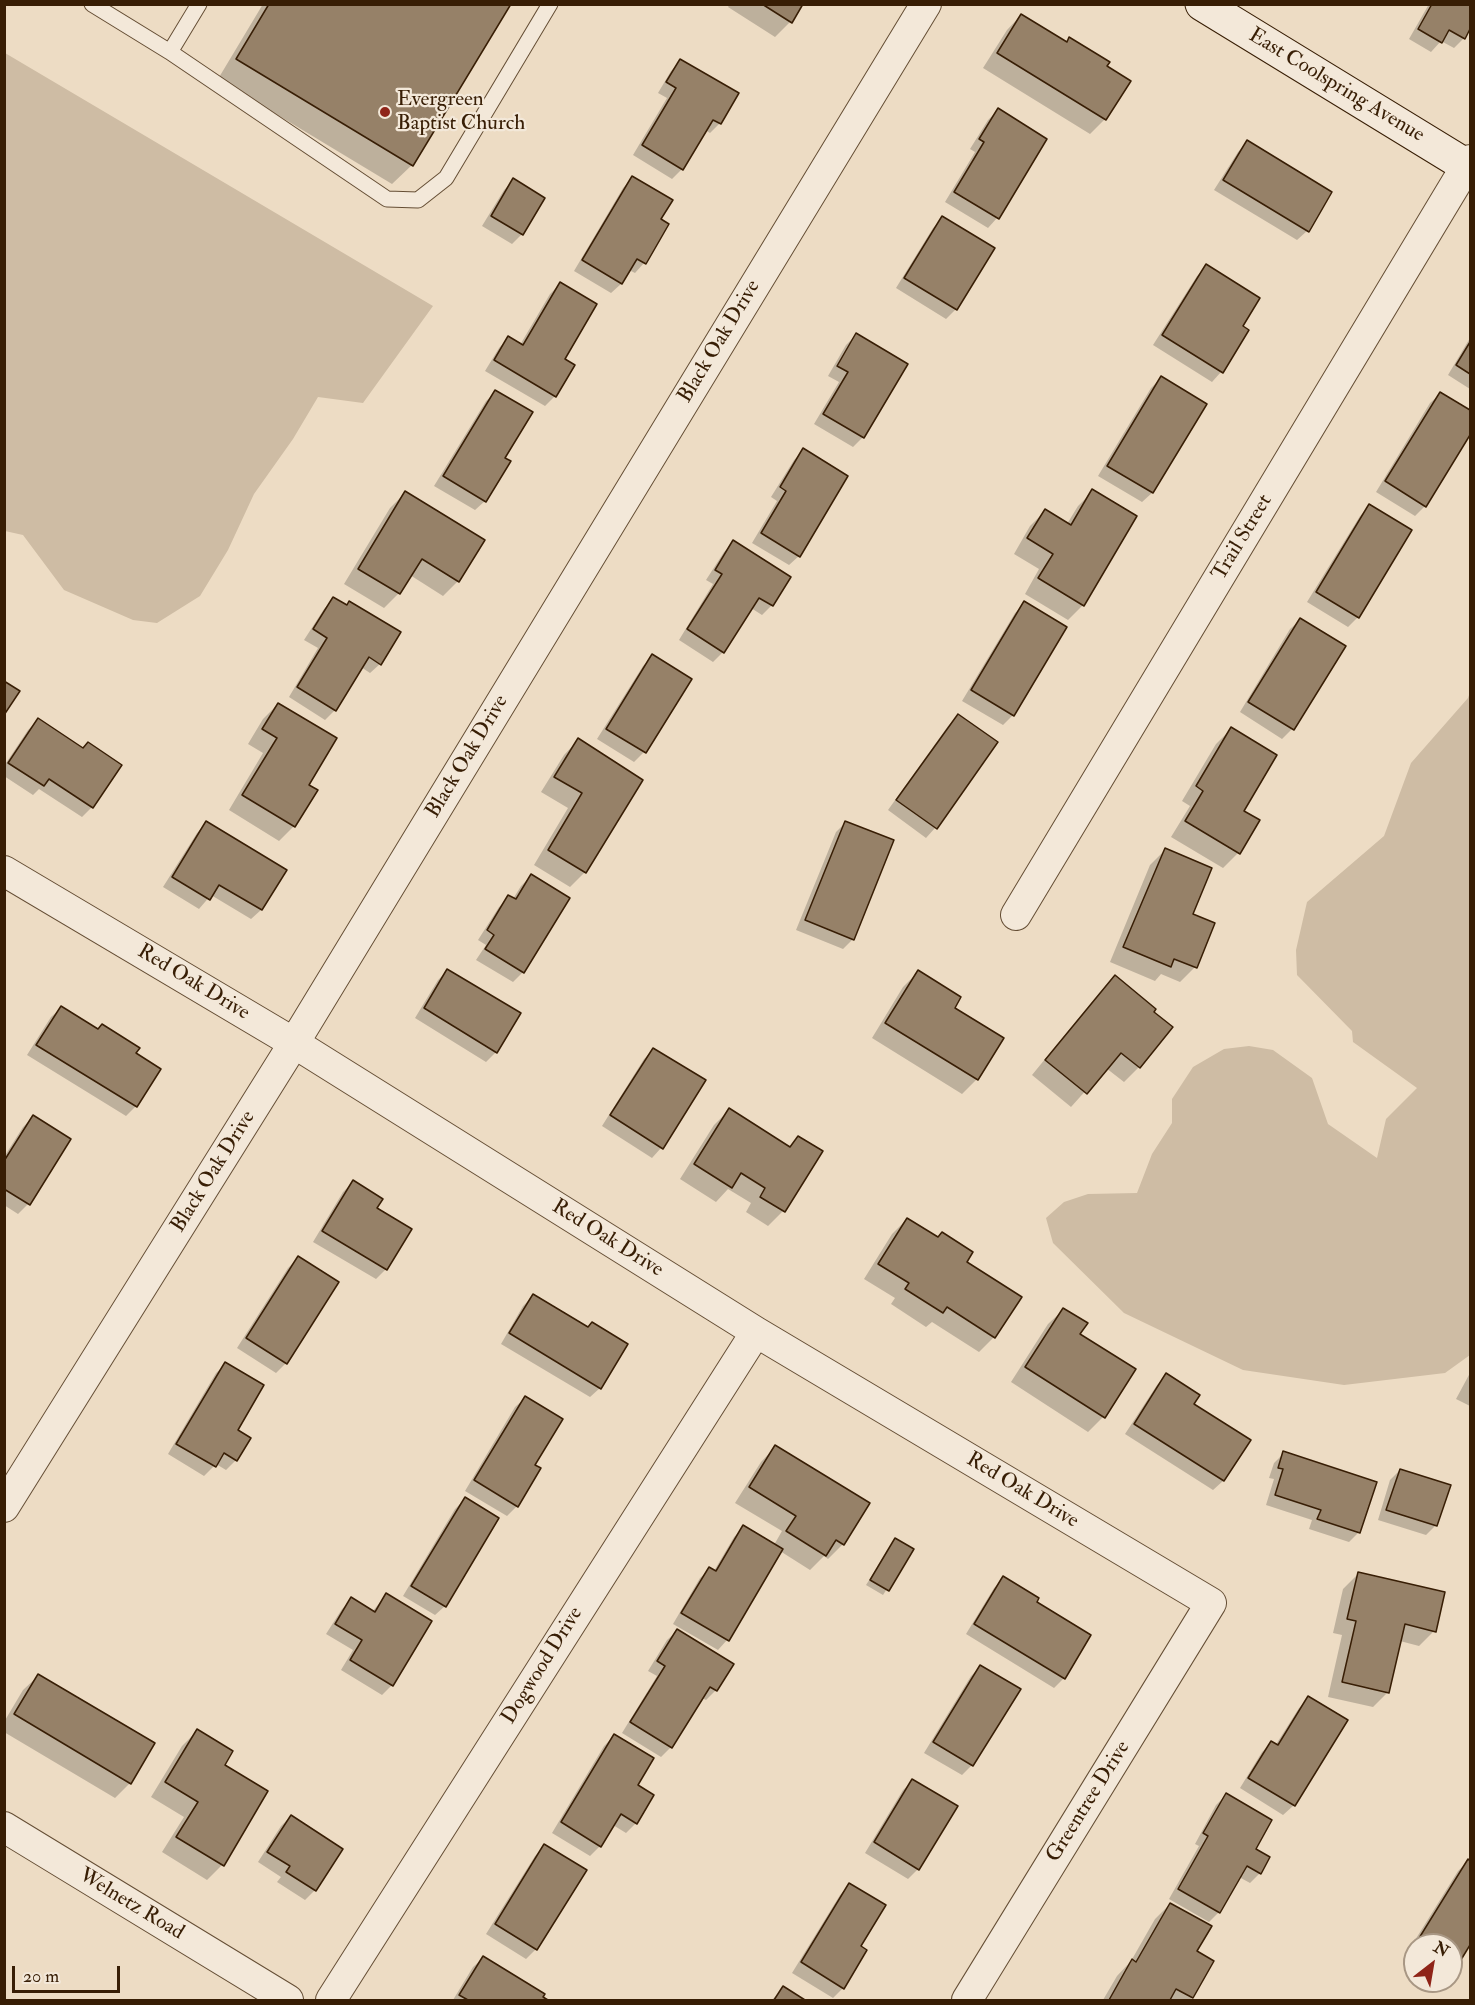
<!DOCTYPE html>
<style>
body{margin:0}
#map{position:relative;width:1475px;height:2005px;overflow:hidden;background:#eddcc4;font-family:"IM FELL Double Pica",serif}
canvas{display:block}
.frame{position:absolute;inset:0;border:6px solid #381e05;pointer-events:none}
.north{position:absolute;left:1403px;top:1933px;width:60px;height:60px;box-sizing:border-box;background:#f3e8d9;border:2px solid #a89784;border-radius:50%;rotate:31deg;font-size:16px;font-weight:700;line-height:24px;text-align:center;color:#381e05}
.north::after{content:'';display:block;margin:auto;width:21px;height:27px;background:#8f2418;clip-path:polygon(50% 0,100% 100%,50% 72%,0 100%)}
.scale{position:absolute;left:12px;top:1966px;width:108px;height:27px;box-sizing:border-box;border:3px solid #381e05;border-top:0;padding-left:8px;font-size:18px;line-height:21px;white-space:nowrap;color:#381e05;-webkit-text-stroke:4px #f3e8d9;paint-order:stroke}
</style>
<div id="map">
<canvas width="1475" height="2005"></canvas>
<div class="frame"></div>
<div class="north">N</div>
<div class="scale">20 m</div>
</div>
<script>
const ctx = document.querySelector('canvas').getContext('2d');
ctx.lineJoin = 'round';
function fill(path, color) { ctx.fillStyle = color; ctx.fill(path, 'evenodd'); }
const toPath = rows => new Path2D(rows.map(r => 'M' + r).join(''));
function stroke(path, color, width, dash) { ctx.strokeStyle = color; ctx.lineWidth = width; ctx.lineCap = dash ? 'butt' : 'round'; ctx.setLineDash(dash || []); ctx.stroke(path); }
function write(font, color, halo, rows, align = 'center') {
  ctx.font = font + ' "IM FELL Double Pica",serif'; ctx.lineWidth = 4.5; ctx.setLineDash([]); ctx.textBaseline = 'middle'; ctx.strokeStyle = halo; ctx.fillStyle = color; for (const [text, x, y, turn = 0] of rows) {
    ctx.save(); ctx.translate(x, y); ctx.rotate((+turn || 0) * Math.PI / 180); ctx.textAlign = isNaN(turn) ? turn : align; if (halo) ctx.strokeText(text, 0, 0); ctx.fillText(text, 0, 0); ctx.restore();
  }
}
fill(toPath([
 [5,53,433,306,363,403,318,397,293,439,254,494,228,550,200,596,157,623,133,620,64,590,23,535,5,531],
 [1470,692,1470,1355,1445,1373,1344,1385,1243,1370,1124,1313,1053,1243,1046,1218,1064,1202,1088,1194,1137,1193,1152,1154,1172,1123,1172,1099,1193,1067,1224,1049,1249,1046,1273,1050,1312,1078,1328,1124,1377,1158,1386,1119,1417,1088,1353,1042,1352,1031,1297,975,1296,950,1307,902,1384,836,1411,763,1468,698]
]), '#cebca4');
fill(toPath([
 [263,4,509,4,412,165,392,184,218,79],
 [730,4,802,4,790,22,775,37,728,7],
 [1429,4,1470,4,1470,26,1464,38,1454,48,1441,41,1431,52,1409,39],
 [1021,15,1066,43,1069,39,1105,67,1105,119,1090,134,983,68,1007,30],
 [681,61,737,94,720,123,710,133,705,130,682,169,672,179,633,155,667,98,658,93,671,71],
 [998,110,1045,139,997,218,988,228,945,202,975,152,970,149,988,120],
 [1247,142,1307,231,1297,240,1214,190,1238,152],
 [632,178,659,220,667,224,644,263,635,273,629,270,621,284,611,293,574,271,623,188],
 [514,180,522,234,512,244,482,226,504,190],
 [943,218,956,309,946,319,896,288,933,228],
 [1207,266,1241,327,1221,372,1212,382,1153,345,1197,276],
 [560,284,563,359,555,396,545,406,485,371,499,348,508,338,520,345,550,294],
 [856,335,863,437,853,447,814,424,839,382,828,376,846,345],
 [1470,338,1470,389,1448,375],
 [1161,378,1205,404,1152,493,1142,502,1098,476,1151,388],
 [496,392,503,458,485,501,475,510,434,486,486,401],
 [1440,394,1470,412,1470,433,1425,506,1415,516,1376,492,1430,403],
 [804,450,799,556,789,565,752,543,777,501,771,497,794,460],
 [1093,491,1083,605,1068,620,1025,594,1039,569,1014,554,1030,526,1045,511,1067,524,1078,506],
 [405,493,458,581,443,596,410,575,399,593,384,608,344,584,390,508],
 [1370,506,1358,617,1348,627,1307,602,1360,516],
 [734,542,772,605,762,615,751,608,723,652,713,662,679,640,713,584,706,580,724,552],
 [333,599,380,664,370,673,361,667,335,710,325,720,289,697,318,648,304,640,324,609],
 [1025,603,1013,715,1003,725,962,701,1015,613],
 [1300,620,1292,729,1282,739,1240,712,1290,629],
 [653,656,690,679,644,752,634,762,597,739,643,666],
 [278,704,307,785,316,791,294,826,279,841,229,810,263,753,248,744,263,719],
 [958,716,935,828,926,838,888,810,948,726],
 [38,720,83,750,92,807,82,817,39,789,33,795,4,776,4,766,28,730],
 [1231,729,1242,811,1258,821,1238,853,1223,868,1171,837,1190,806,1182,801,1216,744],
 [578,740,641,780,585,872,570,887,534,865,568,808,541,792,564,755],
 [846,822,853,939,843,949,796,930,836,832],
 [207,823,261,910,251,919,211,895,199,909,163,887,197,833],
 [1165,850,1191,914,1213,924,1195,967,1180,982,1161,974,1155,981,1110,962,1150,865],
 [531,876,568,898,523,972,513,982,476,960,486,945,478,940,499,907,509,897,513,899,521,886],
 [448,970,496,1052,486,1062,415,1018,438,980],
 [918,972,953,1008,977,1079,962,1094,872,1038,903,987],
 [1115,977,1171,1028,1139,1067,1124,1082,1106,1068,1071,1107,1032,1075,1100,992],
 [61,1008,159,1069,136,1106,126,1116,27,1055,51,1017],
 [654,1049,661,1148,652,1158,602,1126,644,1059],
 [729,1110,788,1148,798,1138,783,1211,768,1226,746,1212,751,1203,728,1189,716,1202,680,1179,714,1125],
 [33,1117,28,1204,18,1214,4,1205,4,1157,23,1127],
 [353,1182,375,1209,410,1230,386,1269,376,1279,313,1242,343,1192],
 [907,1219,965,1262,994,1337,979,1352,932,1322,926,1327,891,1304,895,1298,864,1279,892,1234],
 [298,1258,286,1363,276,1373,237,1348,288,1268],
 [533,1296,600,1388,590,1397,501,1344,523,1306],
 [1063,1310,1078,1335,1103,1417,1088,1432,1011,1382,1048,1324],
 [226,1364,236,1430,236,1460,226,1470,216,1464,204,1476,168,1454,216,1373],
 [1470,1373,1470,1406,1456,1399],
 [1167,1375,1192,1404,1223,1481,1213,1490,1125,1434,1157,1385],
 [525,1398,533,1465,517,1506,507,1516,465,1491,515,1407],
 [775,1447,843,1544,828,1559,824,1556,810,1570,780,1551,727,1640,718,1650,673,1624,700,1578,710,1569,714,1571,734,1537,744,1527,774,1545,782,1531,735,1503,761,1462],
 [1284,1453,1359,1532,1349,1542,1309,1529,1312,1520,1266,1505,1274,1479,1269,1478,1274,1463],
 [1400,1470,1436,1525,1426,1535,1378,1520,1390,1480],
 [465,1499,445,1606,435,1615,403,1596,455,1509],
 [895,1540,912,1550,883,1595,866,1585],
 [1358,1574,1434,1631,1419,1646,1400,1641,1388,1692,1373,1707,1328,1697,1342,1635,1333,1633,1343,1589],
 [1004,1578,1035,1602,1064,1678,1054,1688,966,1634,994,1588],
 [386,1595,392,1685,382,1695,341,1670,353,1650,326,1634,342,1609,352,1599,372,1612],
 [677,1631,732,1664,716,1690,706,1700,702,1698,671,1747,661,1757,622,1733,657,1676,648,1671,667,1640],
 [981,1666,972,1765,962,1775,924,1753,971,1676],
 [38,1676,130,1783,115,1798,4,1732,4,1722,23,1690],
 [1309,1698,1346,1721,1293,1806,1283,1815,1240,1788,1262,1752,1271,1743,1275,1746,1299,1708],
 [197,1731,223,1766,222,1865,207,1880,162,1852,184,1817,151,1797,182,1746],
 [614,1736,636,1786,636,1823,626,1833,613,1825,600,1846,590,1856,552,1833,604,1746],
 [913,1781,918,1869,908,1879,865,1853,903,1790],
 [1226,1795,1254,1850,1260,1873,1250,1883,1239,1877,1219,1912,1209,1922,1169,1899,1199,1846,1195,1844,1216,1805],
 [291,1816,315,1890,305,1900,277,1882,281,1877,258,1862,281,1826],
 [545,1846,536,1949,526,1959,486,1934,535,1856],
 [1468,1861,1470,1862,1470,1942,1451,1971,1451,1945,1415,1945,1415,1958,1407,1953,1458,1871],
 [850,1885,858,1946,843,1988,833,1998,792,1973,840,1895],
 [1170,1904,1195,1952,1212,1961,1192,1998,1189,2000,1103,2000,1117,1976,1131,1961,1155,1919],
 [483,1958,541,1998,545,2000,453,2000,473,1967],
 [783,1988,803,2000,772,2000]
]), '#0003');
const building = toPath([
 [269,4,511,4,413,166,236,59,269,4],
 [762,4,803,4,792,23,762,4],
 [1432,4,1470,4,1470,29,1465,39,1449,30,1442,43,1418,29,1432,4],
 [1021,14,1067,42,1069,37,1110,62,1107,66,1131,81,1106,120,997,53,1021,14],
 [680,59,739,93,721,124,713,120,683,170,642,145,676,88,666,82,680,59],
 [998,108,1047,139,999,219,954,192,984,142,979,139,998,108],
 [1247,140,1332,192,1309,232,1223,180,1247,140],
 [632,176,673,200,661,219,669,224,646,264,637,259,622,284,582,260,632,176],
 [513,178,545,198,523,235,491,216,513,178],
 [942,216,995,248,957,310,904,278,942,216],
 [1206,264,1260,298,1243,326,1249,330,1223,373,1162,335,1206,264],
 [560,282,597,304,565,359,575,365,556,397,494,360,508,336,523,345,560,282],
 [856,333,908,364,864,438,823,414,848,372,837,366,856,333],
 [1470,342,1470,374,1456,365,1470,342],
 [1161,376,1207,404,1153,493,1107,466,1161,376],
 [495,390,533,412,505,458,511,461,486,502,443,476,495,390],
 [1440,392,1470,410,1470,435,1426,507,1385,481,1440,392],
 [803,448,848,476,800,557,761,533,786,491,780,487,803,448],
 [1092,489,1137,516,1084,606,1038,578,1053,554,1027,538,1045,509,1071,525,1092,489],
 [405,491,485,540,459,582,422,559,400,594,358,569,405,491],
 [1369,504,1412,530,1359,618,1316,592,1369,504],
 [733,540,791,577,773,606,759,598,724,653,687,629,722,574,715,570,733,540],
 [333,597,347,605,349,601,401,632,381,665,369,657,336,711,297,687,327,638,313,629,333,597],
 [1024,601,1067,627,1014,716,971,690,1024,601],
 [1300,618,1346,646,1294,730,1248,702,1300,618],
 [652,654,692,679,646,753,606,729,652,654],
 [4,681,20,691,4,715,4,681],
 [278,703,337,738,309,785,318,790,295,827,242,795,277,738,262,729,278,703],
 [958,714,998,742,937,829,896,800,958,714],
 [38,718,83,748,88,742,122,765,93,808,49,779,44,786,8,763,38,718],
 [1231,727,1277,755,1244,811,1260,820,1240,854,1185,821,1203,791,1196,786,1231,727],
 [578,738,643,780,586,873,548,850,582,793,554,777,578,738],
 [206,821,287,870,262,910,219,885,210,900,172,877,206,821],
 [845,821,894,840,854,940,805,920,845,821],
 [1165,848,1212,868,1193,914,1215,923,1197,968,1174,959,1171,967,1123,947,1165,848],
 [531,874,570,898,524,973,485,949,494,935,487,930,508,895,516,899,531,874],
 [447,969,521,1013,497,1053,424,1008,447,969],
 [918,970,961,997,955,1008,1004,1038,978,1080,885,1023,918,970],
 [1115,975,1156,1009,1154,1012,1173,1027,1140,1068,1121,1053,1087,1094,1045,1060,1115,975],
 [61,1006,98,1029,102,1024,140,1048,136,1053,161,1069,137,1107,36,1045,61,1006],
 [653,1048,706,1080,663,1149,610,1115,653,1048],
 [729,1108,790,1147,798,1136,823,1151,785,1212,760,1197,765,1188,741,1173,732,1188,694,1164,729,1108],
 [33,1115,71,1139,30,1205,4,1189,4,1161,33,1115],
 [353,1180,383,1199,377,1208,412,1229,387,1270,322,1231,353,1180],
 [907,1218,938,1237,942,1232,973,1252,967,1262,1022,1297,995,1338,947,1307,943,1313,905,1289,909,1283,878,1264,907,1218],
 [298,1256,339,1282,287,1364,246,1338,298,1256],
 [533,1294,588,1327,592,1322,628,1344,601,1389,509,1333,533,1294],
 [1063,1308,1088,1323,1080,1334,1136,1369,1105,1418,1025,1367,1063,1308],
 [225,1362,264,1385,238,1430,251,1438,237,1461,224,1453,216,1467,176,1444,225,1362],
 [1166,1373,1200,1395,1194,1404,1251,1440,1224,1481,1134,1424,1166,1373],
 [525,1396,563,1419,535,1465,541,1468,518,1507,474,1480,525,1396],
 [775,1445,870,1503,844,1545,836,1540,826,1556,786,1531,796,1516,749,1487,775,1445],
 [1283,1451,1377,1482,1360,1533,1317,1519,1321,1510,1275,1495,1283,1469,1278,1468,1283,1451],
 [1400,1469,1451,1485,1437,1526,1386,1510,1400,1469],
 [465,1497,499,1518,446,1607,411,1586,465,1497],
 [743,1525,783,1549,729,1641,681,1613,709,1567,716,1571,743,1525],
 [895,1538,914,1549,889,1591,870,1580,895,1538],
 [1358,1572,1445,1592,1436,1632,1405,1624,1389,1693,1342,1682,1356,1621,1347,1619,1358,1572],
 [1003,1576,1039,1598,1037,1602,1091,1635,1065,1679,974,1624,1003,1576],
 [386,1593,432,1621,393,1686,350,1660,362,1640,335,1624,351,1597,375,1612,386,1593],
 [677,1629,734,1664,717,1691,710,1687,672,1748,630,1722,665,1666,657,1661,677,1629],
 [980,1665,1021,1689,973,1766,933,1742,980,1665],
 [38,1674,155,1743,131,1784,14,1714,38,1674],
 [1308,1696,1348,1720,1295,1806,1248,1778,1271,1741,1278,1745,1308,1696],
 [197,1729,233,1751,225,1765,268,1791,224,1866,176,1837,198,1802,165,1782,197,1729],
 [614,1734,654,1758,638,1785,654,1795,637,1824,621,1814,601,1847,561,1822,614,1734],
 [912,1779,958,1806,919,1870,874,1842,912,1779],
 [1226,1793,1272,1820,1256,1849,1270,1857,1261,1874,1247,1866,1220,1913,1178,1889,1208,1836,1203,1833,1226,1793],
 [291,1815,343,1849,316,1891,286,1872,290,1866,267,1852,291,1815],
 [544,1844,587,1870,537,1950,495,1924,544,1844],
 [1468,1859,1470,1861,1470,1945,1456,1968,1451,1965,1451,1945,1419,1945,1416,1943,1468,1859],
 [849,1883,886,1905,861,1946,867,1950,844,1989,801,1962,849,1883],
 [1170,1903,1212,1926,1197,1951,1214,1961,1193,1998,1176,1989,1170,2000,1109,2000,1132,1959,1136,1962,1170,1903],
 [483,1956,545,1994,543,1997,548,2000,468,2000,459,1995,483,1956],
 [783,1986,805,2000,774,2000,783,1986]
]);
fill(building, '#968168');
stroke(building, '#381e05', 1.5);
const lane = toPath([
 [92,4,170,52],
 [199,4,170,52,387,199,418,200,446,178,550,4]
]);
const street = toPath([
 [4,871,294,1043,756,1332,1211,1603,967,2000],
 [1016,915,1470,160],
 [4,1507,294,1043,926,4],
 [4,1827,288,2000],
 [331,2000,756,1332]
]);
const secondary = toPath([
 [1202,4,1470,168]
]);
stroke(lane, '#654e35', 17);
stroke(street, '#654e35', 32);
stroke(secondary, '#381e05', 35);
stroke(lane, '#f3e8d9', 15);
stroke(street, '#f3e8d9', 30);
stroke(secondary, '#f3e8d9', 33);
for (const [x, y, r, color] of [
 [385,112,6,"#8f2418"]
]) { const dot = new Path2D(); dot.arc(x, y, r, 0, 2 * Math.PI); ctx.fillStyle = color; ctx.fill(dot); stroke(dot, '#f3e8d9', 2); }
write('21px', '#381e05', '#f3e8d9', [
 ["East Coolspring Avenue",1336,86,31],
 ["Black Oak Drive",720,342,-59],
 ["Trail Street",1243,538,-59],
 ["Black Oak Drive",468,757,-59],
 ["Red Oak Drive",193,983,31],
 ["Black Oak Drive",214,1172,-58],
 ["Red Oak Drive",607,1239,32],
 ["Red Oak Drive",1022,1491,31],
 ["Dogwood Drive",543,1666,-58],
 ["Greentree Drive",1089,1802,-58],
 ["Welnetz Road",131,1905,31]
]);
write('21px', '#381e05', '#f3e8d9', [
 ["Evergreen",397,100],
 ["Baptist Church",397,124]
], 'left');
</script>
